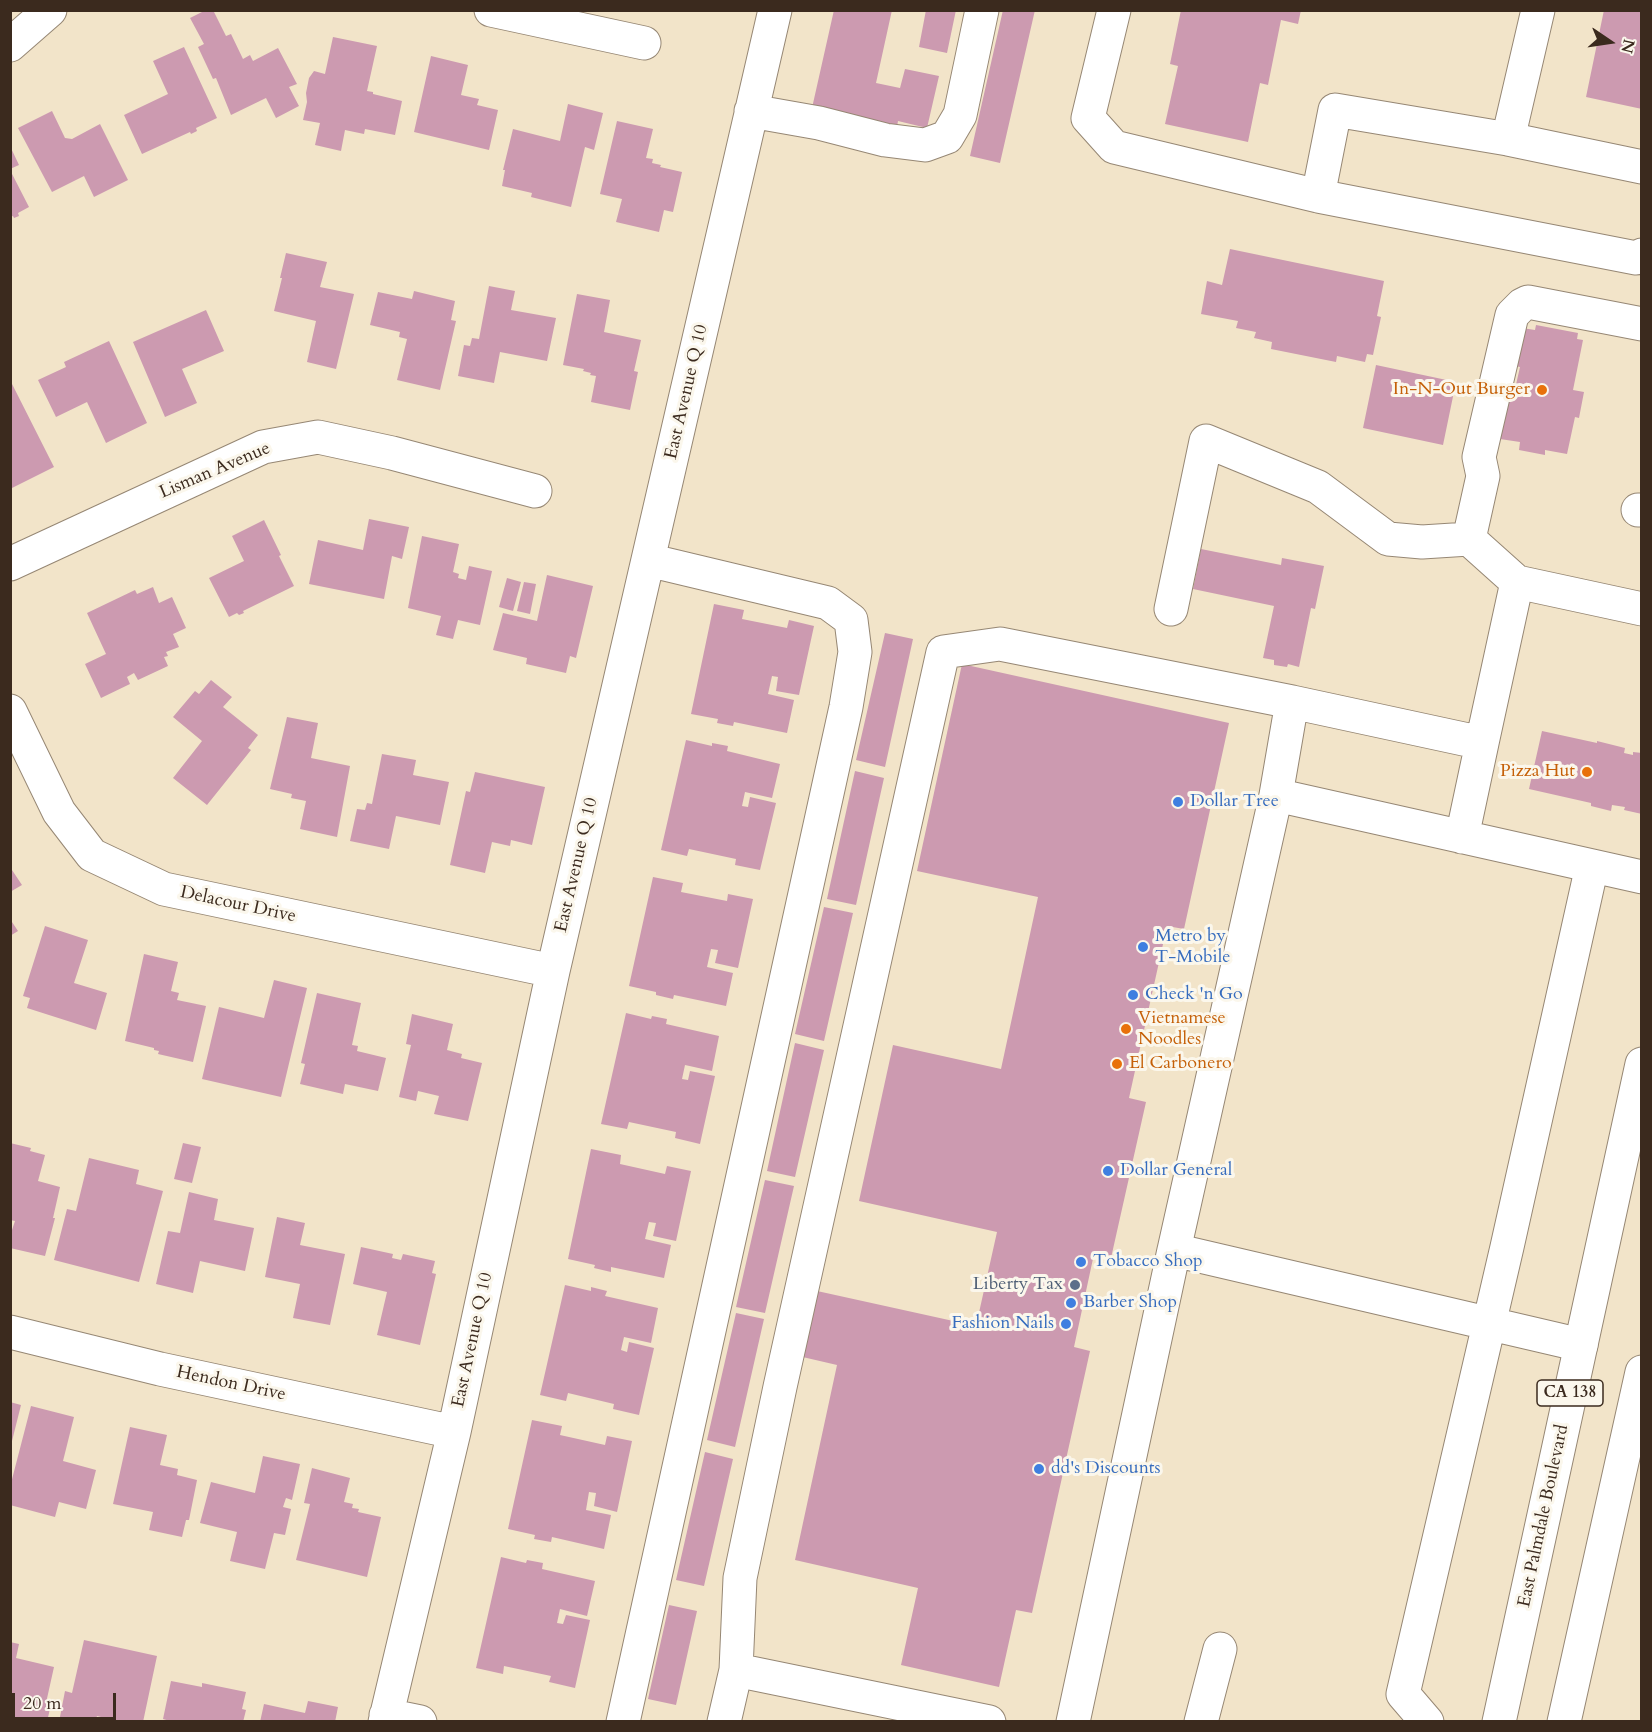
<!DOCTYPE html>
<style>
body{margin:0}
#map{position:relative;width:1652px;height:1732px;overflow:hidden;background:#f2e4c9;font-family:Cardo,serif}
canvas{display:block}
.frame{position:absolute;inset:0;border:12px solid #3b2a1e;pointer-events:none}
.north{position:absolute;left:1580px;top:12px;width:60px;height:60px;-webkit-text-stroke:4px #fbf7ec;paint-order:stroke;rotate:103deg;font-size:16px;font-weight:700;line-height:24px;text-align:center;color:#3b2a1e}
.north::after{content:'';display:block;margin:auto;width:21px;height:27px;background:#3b2a1e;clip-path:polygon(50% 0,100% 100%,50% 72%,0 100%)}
.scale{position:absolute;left:12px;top:1693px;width:104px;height:27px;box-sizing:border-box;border:3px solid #3b2a1e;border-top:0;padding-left:8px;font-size:18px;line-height:21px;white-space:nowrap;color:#3b2a1e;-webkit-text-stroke:4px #fbf7ec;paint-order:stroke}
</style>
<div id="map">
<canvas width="1652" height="1732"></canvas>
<div class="frame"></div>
<div class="north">N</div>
<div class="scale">20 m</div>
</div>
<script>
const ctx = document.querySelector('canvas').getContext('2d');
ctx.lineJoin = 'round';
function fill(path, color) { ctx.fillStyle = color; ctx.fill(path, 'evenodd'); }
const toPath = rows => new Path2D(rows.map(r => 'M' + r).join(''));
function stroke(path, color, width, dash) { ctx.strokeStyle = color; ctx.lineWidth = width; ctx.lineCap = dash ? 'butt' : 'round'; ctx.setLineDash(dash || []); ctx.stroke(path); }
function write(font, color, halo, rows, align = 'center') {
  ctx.font = font + ' Cardo,serif'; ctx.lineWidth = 6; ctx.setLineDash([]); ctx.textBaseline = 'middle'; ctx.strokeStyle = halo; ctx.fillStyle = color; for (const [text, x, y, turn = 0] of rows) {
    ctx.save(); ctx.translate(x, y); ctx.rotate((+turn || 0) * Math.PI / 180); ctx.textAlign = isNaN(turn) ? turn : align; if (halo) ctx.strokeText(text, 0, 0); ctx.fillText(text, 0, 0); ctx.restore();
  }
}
fill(toPath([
 [206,10,213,10,226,36,231,34,243,59,250,55,253,61,278,48,297,84,289,87,299,106,276,118,266,98,231,115,216,78,213,79,198,47,204,44,190,18],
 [834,10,892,10,876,83,900,88,905,69,939,76,927,128,898,121,897,127,812,108],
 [926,10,956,10,947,53,919,47],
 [1003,10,1035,10,1000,163,970,156],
 [1181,10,1301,10,1298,24,1281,20,1268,85,1260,83,1248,142,1165,124,1178,66,1170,64],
 [1604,10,1642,10,1642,109,1586,97],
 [333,37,377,46,367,91,373,92,373,94,402,101,395,135,365,129,364,134,345,130,341,151,315,145,320,123,303,120,307,102,306,93,309,78,314,71,325,74],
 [184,47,217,118,196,128,197,131,191,134,190,132,142,154,124,115,168,94,153,61],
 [431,56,468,65,461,95,479,99,477,105,498,110,489,150,414,132],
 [568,104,603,113,594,150,585,147,571,207,531,197,532,193,502,186,505,170,503,170,513,129,560,141],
 [52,111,65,138,72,139,100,124,128,180,94,197,84,176,52,192,18,128],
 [617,121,653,129,646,158,653,159,652,163,661,165,660,167,682,172,673,212,664,210,659,232,616,222,622,199,600,194],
 [10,146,19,165,10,169],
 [10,170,29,207,18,213,19,216,14,218,13,216,10,217],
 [1230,249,1384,281,1377,316,1381,317,1373,355,1367,354,1365,362,1337,356,1336,362,1271,349,1272,342,1254,338,1256,332,1236,328,1238,321,1201,314,1207,281,1222,285],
 [286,253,327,262,320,287,354,294,336,369,307,362,316,321,274,311,282,278,280,278],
 [489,286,515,291,511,310,556,318,547,361,500,352,494,383,458,376,464,345,470,346,472,338,479,339],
 [414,291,455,301,451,320,456,321,440,390,397,380,407,339,399,337,400,332,370,325,378,292,412,299],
 [577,294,610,300,604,332,641,340,634,371,638,372,630,410,591,402,596,376,590,375,591,373,583,371,584,369,563,365],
 [206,310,224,351,182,369,197,403,165,417,133,342],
 [1536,325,1578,333,1577,339,1583,340,1573,390,1584,392,1579,418,1575,417,1567,454,1545,450,1545,455,1519,450,1520,442,1500,439,1511,388,1515,389,1520,367,1515,366,1522,328,1535,330],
 [109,341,147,423,106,443,87,402,56,417,38,380,66,367,64,362],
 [1376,365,1456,382,1443,445,1363,428],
 [10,380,54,467,10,489],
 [369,519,409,527,402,559,392,556,384,599,309,584,318,540,363,550],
 [264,520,281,555,279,556,294,586,243,611,244,613,239,615,237,613,229,617,209,578,244,561,232,536],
 [422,536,459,544,453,572,459,574,458,578,466,580,469,566,492,571,480,625,458,620,453,639,436,635,441,616,408,608],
 [1201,549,1281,565,1282,558,1324,566,1315,609,1311,608,1299,667,1288,664,1287,667,1274,665,1274,660,1263,658,1274,606,1193,589],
 [547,575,593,586,576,658,570,656,566,673,526,664,527,658,493,650,503,613,537,621],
 [507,578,521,582,513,611,499,607],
 [524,582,536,584,530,614,517,611],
 [153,587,159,603,172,597,186,628,173,634,179,647,166,652,168,656,164,657,168,666,138,680,134,673,127,677,130,684,101,698,85,664,106,654,87,613,135,590,137,594],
 [714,604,744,610,742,619,787,628,789,620,814,626,799,695,776,691,778,677,772,676,768,694,794,700,787,733,734,722,733,726,717,723,718,719,691,714],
 [885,633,913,639,885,767,856,760],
 [962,664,1229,723,1184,929,1167,926,1129,1098,1146,1102,1111,1258,1094,1254,1074,1347,1090,1351,1032,1613,1016,1610,999,1687,901,1665,918,1588,795,1560,837,1365,794,1355,808,1289,976,1326,997,1232,859,1201,893,1045,1001,1069,1038,897,917,871],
 [211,680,232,697,223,707,258,735,248,748,251,750,207,805,173,778,202,741,173,717,195,691,199,694],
 [287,717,318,723,311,758,350,766,337,837,300,829,306,801,291,798,292,794,270,789],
 [1542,731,1597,743,1597,741,1625,748,1624,753,1633,755,1633,752,1642,753,1642,814,1624,810,1625,807,1612,805,1611,811,1591,806,1591,803,1529,789],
 [686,740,712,746,712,743,728,746,727,751,780,764,772,798,745,792,742,806,748,807,750,797,776,803,760,870,735,865,736,859,689,849,687,856,661,850],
 [382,754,416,760,413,775,449,782,440,825,396,816,389,849,350,841,357,809,365,810,367,803,372,804],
 [855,771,884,778,856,905,827,899],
 [475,772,545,787,532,845,511,840,510,846,492,842,485,873,450,865,466,791,470,792],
 [10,867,22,885,10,892],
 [653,877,683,883,681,892,727,901,728,894,753,899,738,968,715,963,718,950,711,949,707,967,733,973,726,1006,674,995,673,999,656,995,656,992,629,986],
 [824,907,853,913,824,1041,795,1034],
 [10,919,18,931,10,936],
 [45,926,88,940,74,983,107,993,96,1030,27,1008,30,998,23,996],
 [144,954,178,962,171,991,179,993,177,1000,206,1006,193,1062,158,1054,159,1051,154,1050,154,1048,125,1041],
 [274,980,307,988,281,1097,202,1079,219,1007,264,1018],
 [317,993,361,1003,352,1045,358,1046,357,1051,386,1058,378,1091,345,1084,343,1094,300,1084,305,1064,301,1063],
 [626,1013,651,1019,652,1016,667,1019,666,1024,719,1036,712,1071,685,1065,682,1079,688,1080,690,1071,715,1076,700,1144,675,1138,676,1132,629,1122,627,1129,601,1124],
 [412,1014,453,1024,447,1050,462,1054,461,1058,482,1063,468,1121,434,1114,439,1096,418,1091,416,1101,399,1097,411,1045,406,1044],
 [795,1043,824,1050,795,1177,767,1171],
 [10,1143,31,1148,30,1151,45,1155,38,1181,60,1187,53,1218,55,1218,45,1256,10,1248,10,1236,15,1221,10,1220],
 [183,1143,201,1147,192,1183,174,1179],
 [591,1149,621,1155,620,1164,665,1174,667,1166,691,1171,676,1241,653,1236,656,1223,649,1222,645,1239,671,1245,664,1278,611,1267,611,1272,594,1268,595,1265,568,1259],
 [89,1158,139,1170,136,1184,163,1191,139,1282,54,1260,67,1209,76,1211],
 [765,1180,794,1186,765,1313,736,1307],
 [189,1192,218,1199,214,1220,254,1228,245,1271,200,1261,193,1293,156,1284,168,1231,180,1233],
 [277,1217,305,1223,300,1245,345,1254,330,1325,293,1318,300,1284,265,1277],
 [361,1247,393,1254,392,1258,401,1260,403,1254,435,1261,432,1273,436,1274,420,1345,377,1335,387,1292,353,1284],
 [565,1285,591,1291,591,1287,607,1291,605,1296,658,1308,651,1343,624,1337,621,1350,627,1352,629,1342,654,1348,639,1415,613,1409,614,1404,568,1393,566,1401,540,1395],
 [736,1313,764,1319,735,1447,707,1440],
 [10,1402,21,1405,11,1445,10,1445],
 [31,1406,74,1417,63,1461,96,1470,86,1509,59,1502,55,1517,10,1505,10,1487],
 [532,1420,562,1426,560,1435,605,1445,607,1436,632,1441,617,1512,594,1506,596,1493,589,1492,586,1510,611,1515,604,1549,552,1537,551,1542,534,1539,535,1535,508,1529],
 [130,1427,167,1435,160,1465,178,1469,177,1475,197,1480,189,1520,186,1520,182,1537,149,1530,153,1512,113,1504],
 [705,1452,733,1459,704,1586,676,1580],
 [263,1456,300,1464,292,1500,286,1498,283,1507,291,1509,285,1535,274,1533,265,1569,230,1561,237,1532,200,1523,211,1482,255,1493],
 [312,1468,350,1478,344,1502,353,1504,352,1508,359,1509,358,1512,381,1517,367,1577,296,1560,310,1504,304,1503],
 [501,1557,526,1563,527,1560,543,1563,542,1569,595,1581,587,1616,560,1609,557,1623,563,1624,566,1615,590,1620,575,1688,549,1682,551,1676,504,1666,503,1674,476,1668],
 [669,1605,697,1611,676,1705,648,1699],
 [84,1640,157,1656,143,1722,121,1722,97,1716,95,1722,59,1722,65,1691,72,1693],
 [10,1642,19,1644,16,1658,54,1667,46,1703,51,1704,47,1722,10,1722],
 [171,1681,202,1687,202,1683,246,1692,242,1709,246,1710,243,1722,173,1722,163,1719],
 [308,1701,338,1707,335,1722,260,1722,264,1704,305,1713]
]), '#cc9ab0');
const minor = toPath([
 [491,10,644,43],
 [1114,10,1088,118,1114,147,1318,196],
 [1538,10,1508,139,1335,110,1318,196,1636,258,1642,255],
 [10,45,50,10],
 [751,111,819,123,885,140,925,145,947,137,960,115,982,10],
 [1508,139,1642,167],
 [1638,510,1642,510],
 [10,564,263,447,318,437,392,453,535,491],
 [1517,582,1469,539,1483,476,1479,457,1512,315,1522,305,1528,302,1642,324],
 [1171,609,1206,441,1318,487,1388,539,1422,542,1469,539],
 [10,711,59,812,92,855,164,889,553,971],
 [1276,795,1292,702,1482,743,1517,582,1642,609],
 [1462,837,1482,743],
 [1174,1250,1276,795,1642,877],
 [10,1332,160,1369,454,1432],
 [736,1670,740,1578,780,1387,943,652,1000,644,1292,702],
 [386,1715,420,1722],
 [385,1722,454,1432,553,971,775,10],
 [623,1722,846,707,855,652,851,620,828,603,648,560],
 [724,1722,736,1670,989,1722],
 [1073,1722,1174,1250,1581,1345],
 [1201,1722,1220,1649],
 [1427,1722,1403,1694,1507,1247,1592,866]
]);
const highway = toPath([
 [1499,1722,1642,1064],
 [1564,1722,1642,1372]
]);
stroke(minor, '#968774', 35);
stroke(highway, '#968774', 35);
stroke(minor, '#fff', 33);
stroke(highway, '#fff', 33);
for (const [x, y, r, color] of [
 [1542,390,6,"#e8710a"],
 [1587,772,6,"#e8710a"],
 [1178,802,6,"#3f7fe0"],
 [1143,947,6,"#3f7fe0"],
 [1133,995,6,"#3f7fe0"],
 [1126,1029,6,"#e8710a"],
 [1117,1064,6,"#e8710a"],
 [1108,1171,6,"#3f7fe0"],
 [1081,1262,6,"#3f7fe0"],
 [1075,1285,6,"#5c6f8a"],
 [1071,1303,6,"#3f7fe0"],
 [1066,1324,6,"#3f7fe0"],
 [1039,1469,6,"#3f7fe0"]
]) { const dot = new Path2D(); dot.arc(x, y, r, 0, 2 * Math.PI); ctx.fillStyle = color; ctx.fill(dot); stroke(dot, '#fbf7ec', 2); }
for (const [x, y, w] of [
 [1570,1393,66]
]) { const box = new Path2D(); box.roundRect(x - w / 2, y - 13, w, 26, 4.5); ctx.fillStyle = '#fbf7ec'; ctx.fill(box); stroke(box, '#3b2a1e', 1.5); }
write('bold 16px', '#3b2a1e', null, [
 ["CA 138",1570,1393]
]);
write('18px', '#c56008', '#fbf7ec', [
 ["In-N-Out Burger",1530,390],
 ["Pizza Hut",1575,772],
 ["Vietnamese",1138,1019,"left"],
 ["Noodles",1138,1040,"left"],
 ["El Carbonero",1129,1064,"left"]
], 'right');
write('18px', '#3b2a1e', '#fbf7ec', [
 ["East Avenue Q 10",687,392,-77],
 ["Lisman Avenue",215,471,-23],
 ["East Avenue Q 10",577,865,-77],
 ["Delacour Drive",238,905,12],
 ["East Avenue Q 10",473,1340,-78],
 ["Hendon Drive",231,1384,12],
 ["East Palmdale Boulevard",1544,1516,-78]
]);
write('18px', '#366cbe', '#fbf7ec', [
 ["Dollar Tree",1190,802],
 ["Metro by",1155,937],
 ["T-Mobile",1155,958],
 ["Check 'n Go",1145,995],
 ["Dollar General",1120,1171],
 ["Tobacco Shop",1093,1262],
 ["Barber Shop",1083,1303],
 ["Fashion Nails",1054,1324,"right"],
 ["dd's Discounts",1051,1469]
], 'left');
write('18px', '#4e5e75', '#fbf7ec', [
 ["Liberty Tax",1063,1285]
], 'right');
</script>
